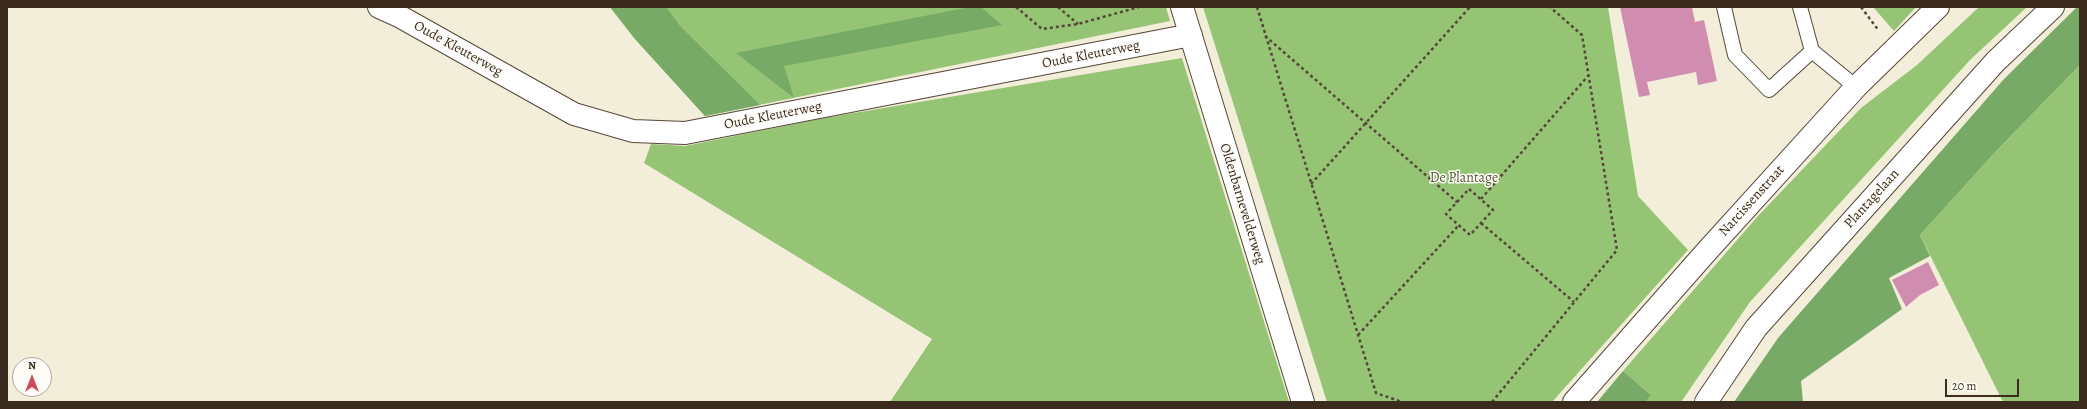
<!DOCTYPE html>
<style>
body{margin:0}
#map{position:relative;width:2087px;height:409px;overflow:hidden;background:#f2eed9;font-family:Alegreya,serif}
canvas{display:block}
.frame{position:absolute;inset:0;border:8px solid #3b2a1e;pointer-events:none}
.north{position:absolute;left:12px;top:357px;width:40px;height:40px;box-sizing:border-box;background:#fdfcf7;border:1px solid #afa8a0;border-radius:50%;rotate:0deg;font-size:11px;font-weight:700;line-height:16px;text-align:center;color:#3b2a1e}
.north::after{content:'';display:block;margin:auto;width:14px;height:18px;background:#d1495b;clip-path:polygon(50% 0,100% 100%,50% 72%,0 100%)}
.scale{position:absolute;left:1945px;top:379px;width:74px;height:18px;box-sizing:border-box;border:2px solid #3b2a1e;border-top:0;padding-left:5px;font-size:12px;line-height:14px;white-space:nowrap;color:#3b2a1e;-webkit-text-stroke:3px #fdfcf7;paint-order:stroke}
</style>
<div id="map">
<canvas width="2087" height="409"></canvas>
<div class="frame"></div>
<div class="north">N</div>
<div class="scale">20 m</div>
</div>
<script>
const ctx = document.querySelector('canvas').getContext('2d');
ctx.lineJoin = 'round';
function fill(path, color) { ctx.fillStyle = color; ctx.fill(path, 'evenodd'); }
const toPath = rows => new Path2D(rows.map(r => 'M' + r).join(''));
function stroke(path, color, width, dash) { ctx.strokeStyle = color; ctx.lineWidth = width; ctx.lineCap = dash ? 'butt' : 'round'; ctx.setLineDash(dash || []); ctx.stroke(path); }
function write(font, color, halo, rows, align = 'center') {
  ctx.font = font + ' Alegreya,serif'; ctx.lineWidth = 3; ctx.setLineDash([]); ctx.textBaseline = 'middle'; ctx.strokeStyle = halo; ctx.fillStyle = color; for (const [text, x, y, turn = 0] of rows) {
    ctx.save(); ctx.translate(x, y); ctx.rotate((+turn || 0) * Math.PI / 180); ctx.textAlign = isNaN(turn) ? turn : align; if (halo) ctx.strokeText(text, 0, 0); ctx.fillText(text, 0, 0); ctx.restore();
  }
}
fill(toPath([
 [610,7,1166,7,1170,21,705,116,635,39],
 [1203,7,1608,7,1638,196,1688,250,1552,402,1327,402],
 [1873,7,1916,7,1894,31],
 [1979,7,2027,7,1970,60,1750,302,1681,402,1646,402,1651,395,1623,371,1758,216,1861,108,1917,65],
 [1182,58,1289,402,890,402,932,339,644,163,651,144,685,146,824,118],
 [2080,65,2080,402,2003,402,1920,235,1998,149]
]), '#94c474');
fill(toPath([
 [610,7,666,7,680,26,760,105,705,116,635,39],
 [970,7,981,7,1002,25,784,66,794,98,736,53],
 [2077,7,2080,7,2080,65,1998,149,1920,235,1930,256,1889,278,1902,309,1801,381,1803,402,1734,402,1778,338,2004,79],
 [1623,371,1651,395,1646,402,1597,402]
]), '#7a6');
fill(toPath([
 [1620,7,1692,7,1695,22,1704,20,1717,81,1698,85,1696,72,1647,82,1650,95,1639,97],
 [1928,262,1939,285,1920,295,1906,307,1892,280]
]), '#d18db0');
const lane = toPath([
 [1724,7,1735,55,1769,90,1812,51],
 [1800,7,1812,51,1856,87]
]);
const street = toPath([
 [379,7,399,16,574,114,633,131,685,133,1191,35],
 [1182,7,1303,402],
 [1574,402,1707,251,1856,87,1938,7]
]);
const secondary = toPath([
 [1706,402,1756,328,1996,61,2053,7]
]);
stroke(lane, '#56473a', 16);
stroke(street, '#56473a', 24);
stroke(secondary, '#56473a', 24);
stroke(toPath([
 [1016,7,1042,29,1078,24,1139,7],
 [1058,7,1078,24],
 [1257,7,1376,393,1402,402],
 [1861,7,1879,31],
 [1265,36,1457,202],
 [1311,184,1470,7],
 [1469,189,1493,210,1470,235,1446,214,1469,189],
 [1481,199,1588,76],
 [1481,223,1574,302],
 [1358,335,1459,225],
 [1492,402,1617,250,1582,35,1550,7]
]), '#56473a', 2.5, [3, 3]);
stroke(lane, '#fff', 14);
stroke(street, '#fff', 22);
stroke(secondary, '#fff', 22);
write('14px', '#3b2a1e', '#fdfcf7', [
 ["Oude Kleuterweg",458,49,29],
 ["Oude Kleuterweg",1091,55,-11],
 ["Oude Kleuterweg",773,116,-11],
 ["Plantagelaan",1872,199,-48],
 ["Narcissenstraat",1752,201,-48],
 ["Oldenbarnevelderweg",1242,204,73]
]);
write('14px', '#565838', '#fdfcf7', [
 ["De Plantage",1464,179]
]);
</script>
